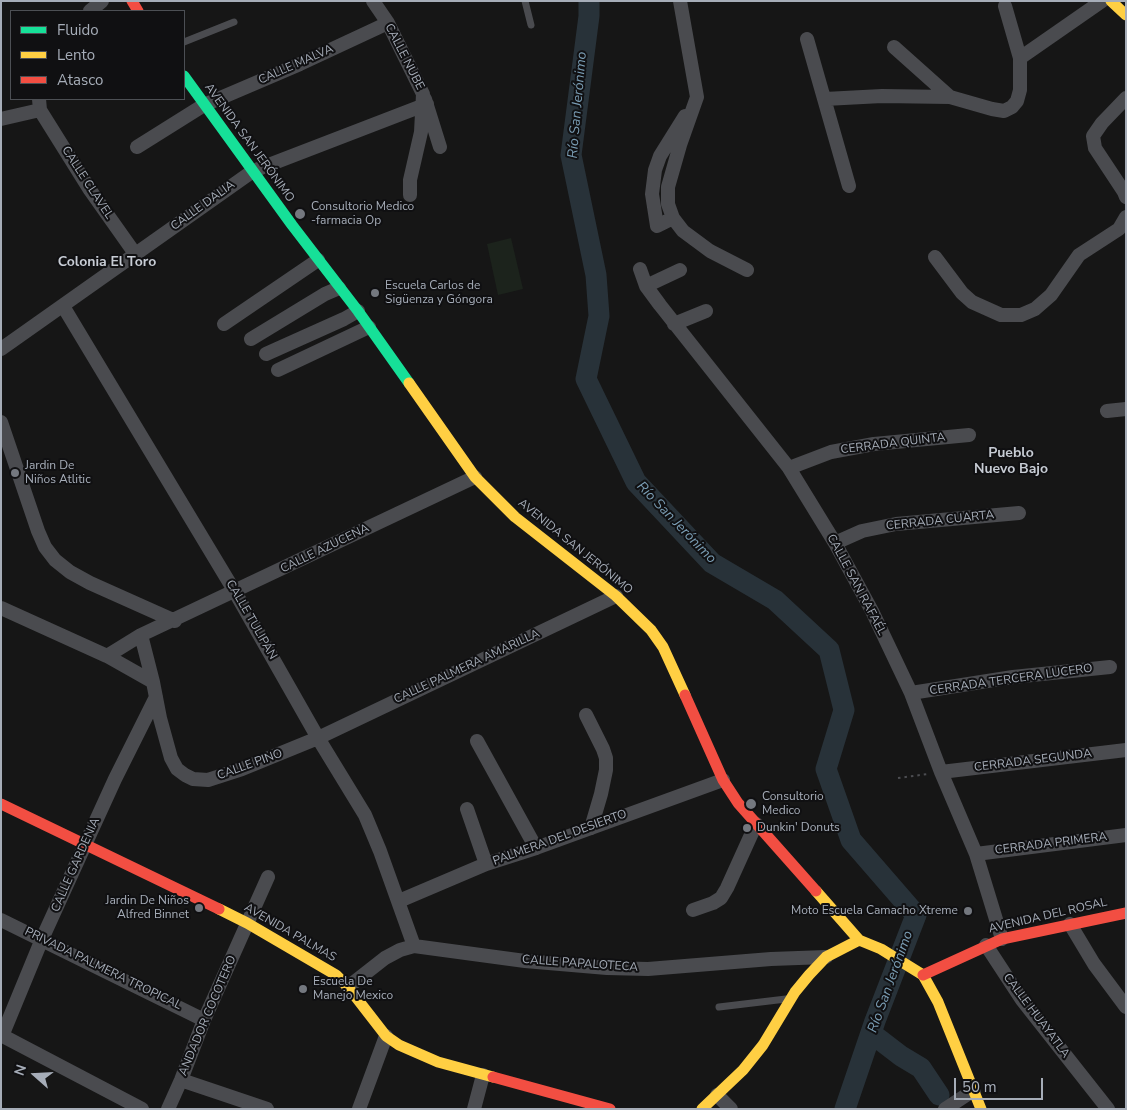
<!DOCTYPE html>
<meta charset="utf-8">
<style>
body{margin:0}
#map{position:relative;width:1127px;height:1110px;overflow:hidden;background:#161616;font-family:"Nunito Sans",sans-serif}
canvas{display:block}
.frame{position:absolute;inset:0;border:2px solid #a6adb8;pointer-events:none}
.legend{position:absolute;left:10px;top:10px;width:175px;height:90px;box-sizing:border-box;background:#101012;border:1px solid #4c4f54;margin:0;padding:6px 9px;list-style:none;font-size:15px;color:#a6adb8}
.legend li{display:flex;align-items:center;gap:10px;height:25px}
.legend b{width:25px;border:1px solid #4c4f54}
.north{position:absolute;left:10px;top:1050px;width:50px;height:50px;-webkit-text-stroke:4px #101012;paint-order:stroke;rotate:289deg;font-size:14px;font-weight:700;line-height:20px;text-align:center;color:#a6adb8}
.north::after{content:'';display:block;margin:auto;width:18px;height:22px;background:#a6adb8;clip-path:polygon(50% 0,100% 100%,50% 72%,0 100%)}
.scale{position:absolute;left:954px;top:1078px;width:89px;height:22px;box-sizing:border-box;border:2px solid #a6adb8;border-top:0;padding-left:6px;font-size:15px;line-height:18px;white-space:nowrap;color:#a6adb8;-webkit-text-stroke:4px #101012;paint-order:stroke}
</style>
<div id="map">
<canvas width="1127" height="1110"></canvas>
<div class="frame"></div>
<ul class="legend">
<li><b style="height:6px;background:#16e098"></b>Fluido</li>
<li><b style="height:6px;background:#ffcf43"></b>Lento</li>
<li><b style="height:6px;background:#f24e42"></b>Atasco</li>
</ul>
<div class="north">N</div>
<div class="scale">50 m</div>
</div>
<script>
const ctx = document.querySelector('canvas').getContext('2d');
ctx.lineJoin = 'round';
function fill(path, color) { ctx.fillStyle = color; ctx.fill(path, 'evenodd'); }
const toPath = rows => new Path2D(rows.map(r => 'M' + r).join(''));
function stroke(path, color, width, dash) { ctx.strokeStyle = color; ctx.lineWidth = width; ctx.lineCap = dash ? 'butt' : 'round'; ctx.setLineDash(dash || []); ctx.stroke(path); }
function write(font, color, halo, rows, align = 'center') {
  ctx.font = font + ' "Nunito Sans",sans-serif'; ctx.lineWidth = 4; ctx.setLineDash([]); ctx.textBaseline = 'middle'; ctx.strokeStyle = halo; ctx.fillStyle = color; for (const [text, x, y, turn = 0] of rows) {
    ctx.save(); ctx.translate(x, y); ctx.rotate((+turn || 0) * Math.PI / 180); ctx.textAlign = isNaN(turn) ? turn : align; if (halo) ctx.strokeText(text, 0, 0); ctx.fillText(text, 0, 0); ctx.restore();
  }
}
fill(toPath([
 [511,238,523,289,498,295,487,244]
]), '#1c231c');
stroke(toPath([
 [589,1,589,16,571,155,596,275,599,316,586,379,636,482,712,563,775,600,829,650,844,710,826,769,851,840,916,915,875,1021,845,1109],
 [871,1033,901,1056,921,1068,939,1095]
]), '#283239', 21);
stroke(toPath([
 [898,778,928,774]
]), '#4c4d51', 2, [2.5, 4]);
stroke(toPath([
 [525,1,531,25],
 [184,42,234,22],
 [719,1007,786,999]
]), '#4a4b4f', 7);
stroke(toPath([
 [373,1,388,23,423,94,421,132,410,180,410,195],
 [680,1,697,97,680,145,668,187,668,204,673,218,683,231,710,251,747,270],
 [1005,6,1020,58],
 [90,11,102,1],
 [807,39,849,186],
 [894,47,950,97],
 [1126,98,1102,123,1093,136,1095,148,1124,192,1126,197],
 [39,99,40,110,90,190,136,255],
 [425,99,440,147],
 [825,99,882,96,950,97,992,109,1004,111,1012,107,1017,101,1020,90,1020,58,1102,1],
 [1,119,40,110],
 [137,147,204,105,300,64,388,23],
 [673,218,657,226,652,194,655,170,660,156,685,116],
 [935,257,962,293,972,302,1001,315,1021,315,1035,309,1051,295,1079,255,1119,229,1126,217],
 [640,269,646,286,660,305,789,468,835,543,872,611,911,693,941,772,976,854,1002,939],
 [646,286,680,270],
 [63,306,235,592,318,738,365,815,380,851,414,946],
 [224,324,318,260],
 [674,324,706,311],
 [251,339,325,294,339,288],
 [1,349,253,171,427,104],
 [266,354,344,319,358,311],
 [278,370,369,327],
 [1107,411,1126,409],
 [1,422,38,531,45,547,55,560,70,572,90,583,175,621],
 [789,468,831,452,874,444,969,435],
 [835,543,862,531,896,524,1019,513],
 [1,608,107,656,153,682],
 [141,635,153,682,160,718,171,758,177,769,185,775,193,779,208,780,242,769,318,738,616,596],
 [107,656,141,635,475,477],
 [911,693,1013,677,1110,667],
 [586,715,603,749,606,758,606,770,601,794,591,828],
 [477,741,536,848],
 [941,772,1126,750],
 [467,809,486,864],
 [976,854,1126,835],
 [399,901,486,864,536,848,723,780],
 [693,910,713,903,721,898,727,888,756,824],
 [1,920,204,1020],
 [1070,924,1094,964,1126,1007],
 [986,945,1022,1000,1108,1109],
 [348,987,385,958,400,950,414,946,525,961,607,968,648,969,771,959,826,957],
 [1,1035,142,1109],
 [2,1036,42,939,115,779,156,697],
 [181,1080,267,1109],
 [717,1095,731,1109],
 [168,1109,181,1080,204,1020,268,877],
 [359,1109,386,1036],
 [474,1109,483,1075],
 [945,1109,974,1090]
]), '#4a4b4f', 14);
stroke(toPath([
 [184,76,292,225,358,311,409,383]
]), '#16e098', 11);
stroke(toPath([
 [1111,1,1126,15],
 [409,383,475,477,515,517,616,596,651,630,663,647,685,695],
 [816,891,859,940,881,949,923,975,938,1002,981,1109],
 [219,909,247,923,336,975,348,987,386,1036,399,1045,438,1062,493,1077],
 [702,1109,743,1070,763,1045,795,992,809,975,826,957,859,940]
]), '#ffcf43', 11);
stroke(toPath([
 [132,1,138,11],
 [685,695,723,780,738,803,816,891],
 [1,804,219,909],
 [923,975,1002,939,1126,913],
 [493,1077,610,1109]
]), '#f24e42', 11);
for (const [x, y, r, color] of [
 [300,214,6,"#74787f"],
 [375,293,5,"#74787f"],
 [15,473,5,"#74787f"],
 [751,804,6,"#74787f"],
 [747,828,5,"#74787f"],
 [199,908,5,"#74787f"],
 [968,911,5,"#74787f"],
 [303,989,5,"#74787f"]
]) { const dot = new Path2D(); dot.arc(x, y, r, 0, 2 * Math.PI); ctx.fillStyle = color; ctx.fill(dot); stroke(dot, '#101012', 2); }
write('12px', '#a6adb8', '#101012', [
 ["CALLE NUBE",404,57,63],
 ["CALLE MALVA",296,65,-24],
 ["AVENIDA SAN JERÓNIMO",249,143,54],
 ["CALLE CLAVEL",87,183,57],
 ["CALLE DALIA",203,206,-36],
 ["CERRADA QUINTA",893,444,-7],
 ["CERRADA CUARTA",940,521,-6],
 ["AVENIDA SAN JERÓNIMO",575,547,39],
 ["CALLE AZUCENA",325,549,-26],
 ["CALLE SAN RAFAÉL",856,585,62],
 ["CALLE TULIPÁN",251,620,60],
 ["CALLE PALMERA AMARILLA",467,667,-25],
 ["CERRADA TERCERA LUCERO",1011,680,-8],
 ["CERRADA SEGUNDA",1033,761,-7],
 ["CALLE PINO",250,765,-20],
 ["PALMERA DEL DESIERTO",560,838,-20],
 ["CERRADA PRIMERA",1051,844,-7],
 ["CALLE GARDENIA",76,865,-66],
 ["AVENIDA DEL ROSAL",1048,916,-13],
 ["AVENIDA PALMAS",290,933,30],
 ["CALLE PAPALOTECA",580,964,4],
 ["PRIVADA PALMERA TROPICAL",103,969,26],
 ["ANDADOR COCOTERO",208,1016,-67],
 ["CALLE HUAYATLA",1036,1016,53]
]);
write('12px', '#a6adb8', '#101012', [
 ["Consultorio Medico",311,207],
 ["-farmacia Op",311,221],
 ["Escuela Carlos de",385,286],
 ["Sigüenza y Góngora",385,300],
 ["Jardin De",25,466],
 ["Niños Atlitic",25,480],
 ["Consultorio",762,797],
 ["Medico",762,811],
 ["Dunkin' Donuts",757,828],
 ["Jardin De Niños",189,901,"right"],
 ["Alfred Binnet",189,915,"right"],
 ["Moto Escuela Camacho Xtreme",958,911,"right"],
 ["Escuela De",313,982],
 ["Manejo Mexico",313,996]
], 'left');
write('italic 14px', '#7b9eb5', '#101012', [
 ["Río San Jerónimo",578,105,-85],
 ["Río San Jerónimo",676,523,46],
 ["Río San Jerónimo",891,982,-70]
]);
write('bold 14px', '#c7ccd4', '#101012', [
 ["Colonia El Toro",107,263],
 ["Pueblo",1011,454],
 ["Nuevo Bajo",1011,470]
]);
</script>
